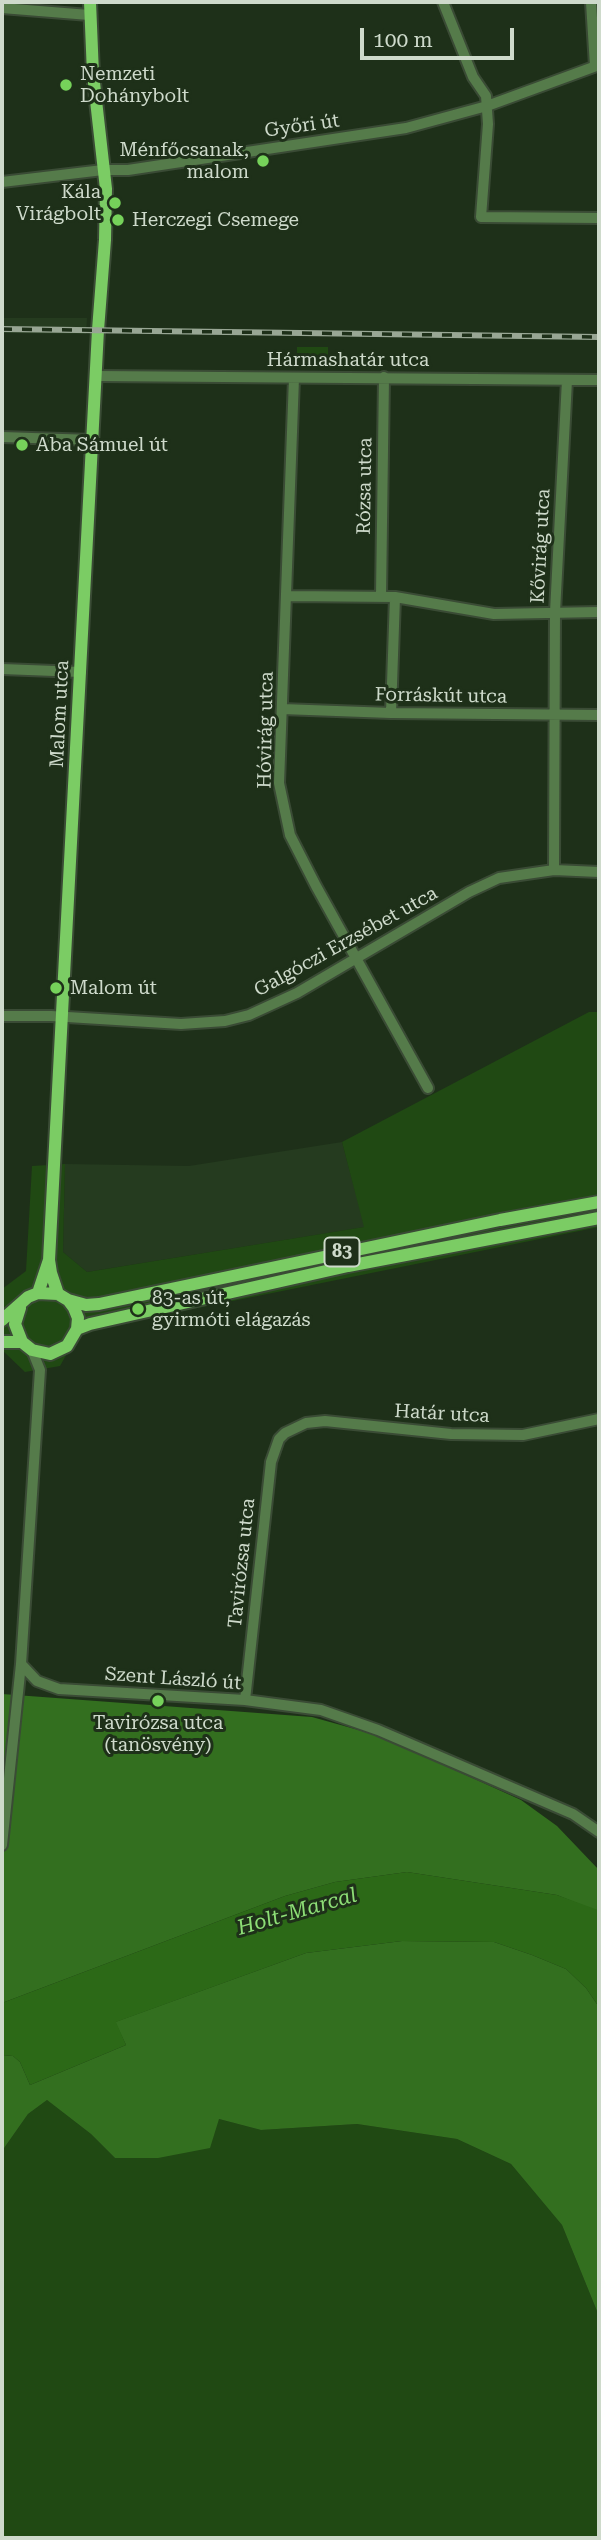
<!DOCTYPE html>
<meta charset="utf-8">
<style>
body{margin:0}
#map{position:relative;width:601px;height:2540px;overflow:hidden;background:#1e3019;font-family:"Roboto Serif",serif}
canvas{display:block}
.frame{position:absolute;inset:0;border:4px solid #cedacb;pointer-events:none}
.scale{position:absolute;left:360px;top:28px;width:154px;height:32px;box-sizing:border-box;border:4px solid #cedacb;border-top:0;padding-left:9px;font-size:21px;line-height:24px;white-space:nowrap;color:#cedacb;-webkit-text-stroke:5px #1e3019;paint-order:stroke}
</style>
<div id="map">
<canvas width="601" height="2540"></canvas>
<div class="frame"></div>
<div class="scale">100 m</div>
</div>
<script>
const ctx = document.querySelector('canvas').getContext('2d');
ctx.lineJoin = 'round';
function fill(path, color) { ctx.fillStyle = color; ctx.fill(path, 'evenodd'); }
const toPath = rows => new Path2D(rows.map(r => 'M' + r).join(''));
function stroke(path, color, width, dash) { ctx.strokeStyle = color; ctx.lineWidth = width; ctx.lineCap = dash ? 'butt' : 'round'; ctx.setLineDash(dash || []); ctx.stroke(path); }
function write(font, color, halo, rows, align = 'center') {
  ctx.font = font + ' "Roboto Serif",serif'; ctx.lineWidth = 6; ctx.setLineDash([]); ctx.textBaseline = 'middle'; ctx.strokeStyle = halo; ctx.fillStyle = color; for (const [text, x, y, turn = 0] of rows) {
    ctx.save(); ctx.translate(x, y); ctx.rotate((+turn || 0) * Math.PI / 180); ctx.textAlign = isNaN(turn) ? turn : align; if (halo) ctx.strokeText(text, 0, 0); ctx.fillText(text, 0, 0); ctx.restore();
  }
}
fill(toPath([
 [2,318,87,318,86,334,2,333],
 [342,1142,365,1227,87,1272,63,1252,65,1164,189,1166]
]), '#253b1f');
fill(toPath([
 [297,347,328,347,328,362,297,361],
 [589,1012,599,1012,599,1227,79,1332,60,1366,25,1372,2,1350,2,1289,26,1271,32,1166,65,1164,63,1252,87,1272,364,1227,342,1142],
 [47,2100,91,2134,115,2158,219,2119,261,2130,357,2124,457,2139,511,2164,562,2225,599,2316,599,2538,2,2538,2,2151,28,2114]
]), '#204913');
fill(toPath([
 [2,1694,312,1717,380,1736,521,1800,557,1826,599,1870,599,1912,557,1895,407,1872,335,1882,285,1896,2,2003],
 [402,1941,494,1942,532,1955,566,1969,586,1988,599,2007,599,2316,562,2225,511,2164,457,2139,357,2124,261,2130,219,2119,210,2148,158,2158,115,2158,91,2134,47,2100,28,2114,2,2151,2,2055,13,2056,20,2062,30,2085,126,2045,115,2022,306,1953]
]), '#336f1f');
fill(toPath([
 [407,1872,557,1895,598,1910,599,2007,586,1988,566,1969,532,1955,494,1942,402,1941,306,1953,116,2022,126,2045,30,2085,20,2062,13,2056,2,2055,2,2003,285,1896,335,1882]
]), '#2c6917');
const minor = toPath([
 [443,2,473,77,486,96,488,124,481,217,599,218],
 [591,2,595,66],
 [2,8,89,15],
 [2,182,103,170,128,170,406,128,487,106,599,65],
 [96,376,599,380],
 [294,378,279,783,290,835,316,886,428,1088],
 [2,437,93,440],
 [288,596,395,597,494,614,599,612],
 [381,596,384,377],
 [2,669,81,672],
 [282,709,391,713,599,715],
 [391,713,395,597],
 [554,870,555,612,567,380],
 [2,1016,51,1016,181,1024,225,1021,249,1015,297,993,469,892,499,878,554,870,599,872],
 [21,1664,37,1681,59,1689,245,1700,321,1710,378,1730,573,1814,599,1832],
 [245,1700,271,1462,279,1439,285,1433,306,1423,325,1421,451,1434,523,1435,599,1419],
 [2,1845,21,1664,40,1370,32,1350]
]);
const major = toPath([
 [38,1293,49,1260],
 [58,1294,51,1273,49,1260,98,330,105,240,106,189,93,74,90,2],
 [20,1308,15,1324,22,1342,32,1350,50,1354,67,1346,77,1329,78,1318,74,1308,68,1300],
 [2,1320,28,1297,38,1293,58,1294,68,1300,86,1305,99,1304,500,1220,599,1202],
 [77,1329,90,1324,348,1266,599,1218],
 [2,1342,22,1342]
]);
stroke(minor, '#3a4b35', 14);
stroke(major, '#3a4b35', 16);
stroke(minor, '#557b4a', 10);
stroke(major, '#7bcc64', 12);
const rail = toPath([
 [2,329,599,337]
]);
stroke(rail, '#98a694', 6);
stroke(rail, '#1e3019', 3.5, [10]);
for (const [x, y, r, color] of [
 [66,85,7,"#76d25a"],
 [263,161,7,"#76d25a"],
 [115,203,7,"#76d25a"],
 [118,220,7,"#76d25a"],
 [22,445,7,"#76d25a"],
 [56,988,7,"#76d25a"],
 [138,1309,7,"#76d25a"],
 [158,1701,7,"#76d25a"]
]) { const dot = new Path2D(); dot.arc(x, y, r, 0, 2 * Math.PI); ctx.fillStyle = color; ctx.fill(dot); stroke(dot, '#1e3019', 2.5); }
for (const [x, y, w] of [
 [342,1252,35]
]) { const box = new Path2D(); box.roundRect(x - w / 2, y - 14.5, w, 29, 5); ctx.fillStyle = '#1e3019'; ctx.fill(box); stroke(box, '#cedacb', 2); }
write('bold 18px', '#cedacb', null, [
 ["83",342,1252]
]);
write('19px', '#cedacb', '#1e3019', [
 ["Nemzeti",80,74],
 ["Dohánybolt",80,96],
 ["Ménfőcsanak,",249,150,"right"],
 ["malom",249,172,"right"],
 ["Kála",101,192,"right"],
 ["Virágbolt",101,214,"right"],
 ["Herczegi Csemege",132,220],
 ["Aba Sámuel út",36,445],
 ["Malom út",70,988],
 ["83-as út,",152,1298],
 ["gyirmóti elágazás",152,1320],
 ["Tavirózsa utca",158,1723,"center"],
 ["(tanösvény)",158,1745,"center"]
], 'left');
write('19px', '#cedacb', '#1e3019', [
 ["Győri út",302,126,-8],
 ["Hármashatár utca",348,360],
 ["Rózsa utca",365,486,-89],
 ["Kővirág utca",541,546,-87],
 ["Forráskút utca",441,696,1],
 ["Malom utca",60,714,-87],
 ["Hóvirág utca",266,730,-89],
 ["Galgóczi Erzsébet utca",346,942,-29],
 ["Határ utca",442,1414,3],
 ["Tavirózsa utca",242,1563,-84],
 ["Szent László út",173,1679,4]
]);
write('italic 21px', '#8dde76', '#1e3019', [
 ["Holt-Marcal",297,1912,-16]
]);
</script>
